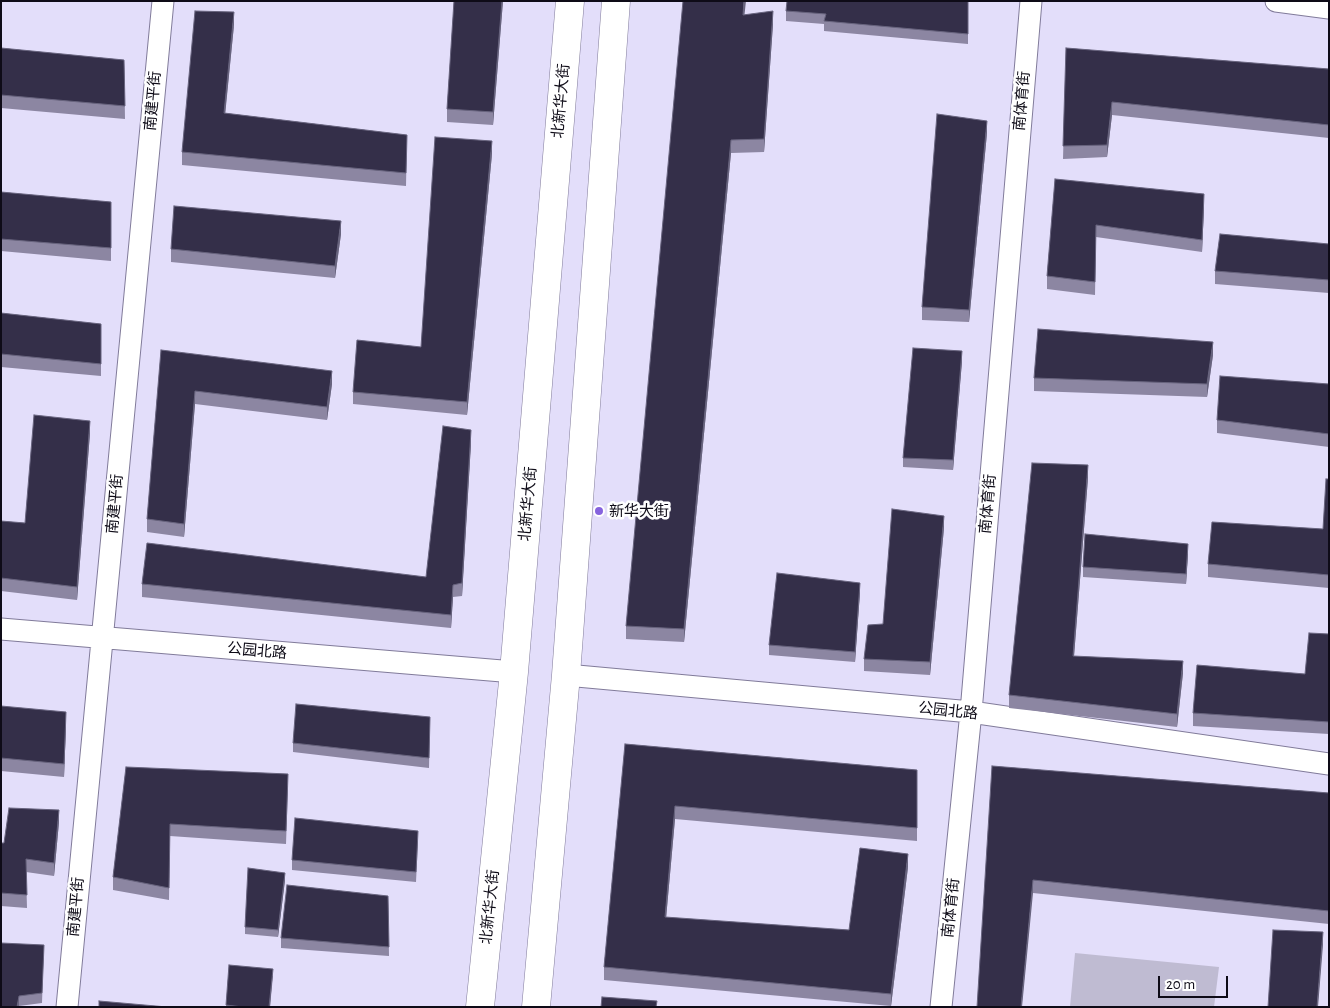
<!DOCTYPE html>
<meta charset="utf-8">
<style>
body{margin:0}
#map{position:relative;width:1330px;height:1008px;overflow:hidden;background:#e3defa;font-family:"Alegreya Sans",sans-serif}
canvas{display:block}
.frame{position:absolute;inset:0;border:2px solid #0e0b17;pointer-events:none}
.scale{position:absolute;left:1158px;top:976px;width:70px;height:22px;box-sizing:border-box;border:2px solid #0e0b17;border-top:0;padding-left:6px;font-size:15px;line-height:18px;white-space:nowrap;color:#0e0b17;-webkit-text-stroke:4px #fff;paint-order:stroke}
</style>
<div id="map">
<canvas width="1330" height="1008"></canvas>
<div class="frame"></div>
<div class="scale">20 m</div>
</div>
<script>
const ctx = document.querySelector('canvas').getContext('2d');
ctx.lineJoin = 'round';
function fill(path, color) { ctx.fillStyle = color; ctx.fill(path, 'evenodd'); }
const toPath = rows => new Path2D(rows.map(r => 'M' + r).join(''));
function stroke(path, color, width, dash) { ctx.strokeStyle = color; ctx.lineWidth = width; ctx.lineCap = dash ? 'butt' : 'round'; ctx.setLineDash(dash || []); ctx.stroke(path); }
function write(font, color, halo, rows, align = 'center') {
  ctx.font = font + ' "Alegreya Sans","Noto Sans SC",sans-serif'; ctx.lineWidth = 5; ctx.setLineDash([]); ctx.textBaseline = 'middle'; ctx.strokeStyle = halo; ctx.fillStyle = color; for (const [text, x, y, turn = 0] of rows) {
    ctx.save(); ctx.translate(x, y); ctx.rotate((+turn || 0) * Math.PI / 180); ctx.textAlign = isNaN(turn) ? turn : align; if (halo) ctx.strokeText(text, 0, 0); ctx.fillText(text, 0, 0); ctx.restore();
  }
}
fill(toPath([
 [1075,953,1219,967,1214,1007,1070,1007]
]), '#bfbbd2');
const street = toPath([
 [1276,1,1329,8],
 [1,629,514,672],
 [566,675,971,712,1329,764],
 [67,1007,163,1],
 [941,1007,971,712,1031,1]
]);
const primary = toPath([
 [480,1007,514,672,570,1],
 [536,1007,566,675,616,1]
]);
stroke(street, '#817b9a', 23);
stroke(primary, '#817b9a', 29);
stroke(street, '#fff', 21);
stroke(primary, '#fff', 28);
fill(toPath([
 [454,1,503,1,493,125,447,122,447,109],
 [968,1,968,44,824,31,824,24,786,21,786,11],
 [744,15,773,24,764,152,731,153,684,642,626,639,626,626],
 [234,25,225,113,407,135,406,186,182,165,182,152],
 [1,48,124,60,125,119,1,108],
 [1066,48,1329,69,1329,138,1112,115,1107,157,1063,159],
 [987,133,969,322,922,320,922,307],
 [492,154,467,415,353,404,353,392,421,347],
 [1055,179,1204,207,1202,252,1096,237,1095,295,1047,289,1047,276],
 [1,192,111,202,111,261,1,251],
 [341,234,335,278,171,262,171,249],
 [1329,244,1329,293,1215,284,1215,271],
 [1,313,101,324,101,376,1,367],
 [161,350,332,384,327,420,195,404,184,537,147,532,147,519],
 [1213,355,1207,397,1034,391,1034,378],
 [962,361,953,470,903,467,903,458],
 [1329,384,1329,447,1217,433,1217,420],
 [90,433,77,600,1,591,1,521,25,523],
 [471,443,462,596,453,597,451,628,142,597,142,584,426,577],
 [1088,478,1074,656,1183,673,1177,727,1009,708,1009,695],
 [1329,479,1329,588,1208,577,1208,564,1323,529],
 [944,528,930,675,864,671,864,659,883,624],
 [1188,554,1186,584,1083,577,1083,567],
 [860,592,855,662,769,655,769,645],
 [1329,634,1329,734,1193,726,1193,713,1305,674],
 [1,706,66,725,64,777,1,771],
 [430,717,429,768,293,752,293,743],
 [625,744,917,770,917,841,675,819,666,918,849,930,908,867,891,1006,604,980,604,967],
 [992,766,1329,793,1329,924,1033,893],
 [126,767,288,786,286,844,170,836,169,900,113,890,113,877],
 [59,822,54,876,26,872,27,908,1,906,1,843,4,843],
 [418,841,416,882,292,870,292,860],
 [285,880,278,937,245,934,245,927],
 [388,896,389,956,281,948,281,938],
 [44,945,42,1003,19,1006,1,1007],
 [229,965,273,976,270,1007,226,1007]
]), '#8c86a2');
fill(toPath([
 [502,1,503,1,493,125,493,112],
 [744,1,746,1,743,28,743,15],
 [773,11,773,24,764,152,764,139],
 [234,12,234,25,224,126,224,113],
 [1112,102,1112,115,1107,157,1107,145],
 [987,121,987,133,969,322,969,310],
 [731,140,731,153,684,642,684,629],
 [492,141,492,154,467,415,467,402],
 [1204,194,1204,207,1202,252,1202,240],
 [341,221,341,234,335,278,335,266],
 [1213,342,1213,355,1207,397,1207,384],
 [962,351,962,361,953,470,953,460],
 [332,371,332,384,327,420,327,407],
 [195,391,195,404,184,537,184,524],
 [90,421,90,433,77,600,77,587],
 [471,430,471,443,462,596,462,583],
 [1088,465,1088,478,1073,669,1073,656],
 [944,516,944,528,930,675,930,662],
 [1188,544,1188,554,1186,584,1186,574],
 [860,583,860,592,855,662,855,652],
 [453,585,453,597,451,628,451,615],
 [1183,661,1183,673,1177,727,1177,714],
 [66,712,66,725,64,777,64,764],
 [675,806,675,819,665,930,665,917],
 [59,810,59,822,54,876,54,863],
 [908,854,908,867,891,1006,891,994],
 [285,873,285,880,278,937,278,930],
 [1033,880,1033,893,1022,1007,1021,1007],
 [1323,932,1323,945,1318,1007,1317,1007],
 [273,969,270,1007,269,1007],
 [19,996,19,1007,17,1007]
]), '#68647e');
const building = toPath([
 [454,1,502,1,493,112,447,109,454,1],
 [683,1,744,1,743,15,773,11,764,139,731,140,684,629,626,626,683,1],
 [787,1,968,1,968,34,824,21,826,14,786,11,787,1],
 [195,11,234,12,224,113,407,135,406,173,182,152,195,11],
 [1,48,124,60,125,106,1,95,1,48],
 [1066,48,1329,69,1329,125,1112,102,1107,145,1063,146,1066,48],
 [937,114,987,121,969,310,922,307,937,114],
 [435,137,492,141,467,402,353,392,357,340,421,347,435,137],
 [1055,179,1204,194,1202,240,1096,225,1095,282,1047,276,1055,179],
 [1,192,111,202,111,248,1,239,1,192],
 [174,206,341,221,335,266,171,249,174,206],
 [1220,234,1329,244,1329,280,1215,271,1220,234],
 [1,313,101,324,101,364,1,354,1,313],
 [1038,329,1213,342,1207,384,1034,378,1038,329],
 [913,348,962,351,953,460,903,458,913,348],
 [161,350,332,371,327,407,195,391,184,524,147,519,161,350],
 [1220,376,1329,384,1329,434,1217,420,1220,376],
 [34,415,90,421,77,587,1,578,1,521,25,523,34,415],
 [443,426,471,430,462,583,453,585,451,615,142,584,147,543,426,577,443,426],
 [1032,463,1088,465,1073,656,1183,661,1177,714,1009,695,1032,463],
 [1326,479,1329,479,1329,575,1208,564,1212,522,1323,529,1326,479],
 [892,509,944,516,930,662,864,659,868,625,883,624,892,509],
 [1085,534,1188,544,1186,574,1083,567,1085,534],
 [777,573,860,583,855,652,769,645,777,573],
 [1309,633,1329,634,1329,722,1193,713,1197,665,1305,674,1309,633],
 [296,704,430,717,429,758,293,743,296,704],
 [1,706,66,712,64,764,1,758,1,706],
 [625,744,917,770,917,828,675,806,665,917,849,930,860,848,908,854,891,994,604,967,625,744],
 [992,766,1329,793,1329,911,1033,880,1021,1007,977,1007,992,766],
 [126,767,288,774,286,831,170,824,169,888,113,877,126,767],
 [9,808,59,810,54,863,26,859,27,895,1,893,1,843,4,843,9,808],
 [295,818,418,831,416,872,292,860,295,818],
 [248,868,285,873,278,930,245,927,248,868],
 [287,885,388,896,389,947,281,938,287,885],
 [1273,930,1323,932,1317,1007,1268,1007,1273,930],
 [1,943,44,945,42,993,19,996,17,1007,1,1007,1,943],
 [229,965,273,969,269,1007,243,1007,226,1005,229,965],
 [602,997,657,1001,656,1007,601,1007,602,997],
 [99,1001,167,1007,99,1007,99,1001]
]);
fill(building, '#342f49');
stroke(building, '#68647e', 1);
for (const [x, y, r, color] of [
 [599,511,5,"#8663de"]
]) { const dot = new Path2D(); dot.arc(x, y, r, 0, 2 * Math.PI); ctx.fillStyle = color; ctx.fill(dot); stroke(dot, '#fff', 2); }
write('15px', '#0e0b17', '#fff', [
 ["南建平街",153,101,-85],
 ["北新华大街",561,101,-85],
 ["南体育街",1022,101,-85],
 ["南建平街",115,504,-85],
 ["北新华大街",528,504,-85],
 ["南体育街",988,504,-85],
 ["公园北路",257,651,5],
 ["公园北路",948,711,6],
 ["南建平街",76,907,-85],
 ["北新华大街",490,907,-84],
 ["南体育街",951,908,-84]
]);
write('15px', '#0e0b17', '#fff', [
 ["新华大街",609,511]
], 'left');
</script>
